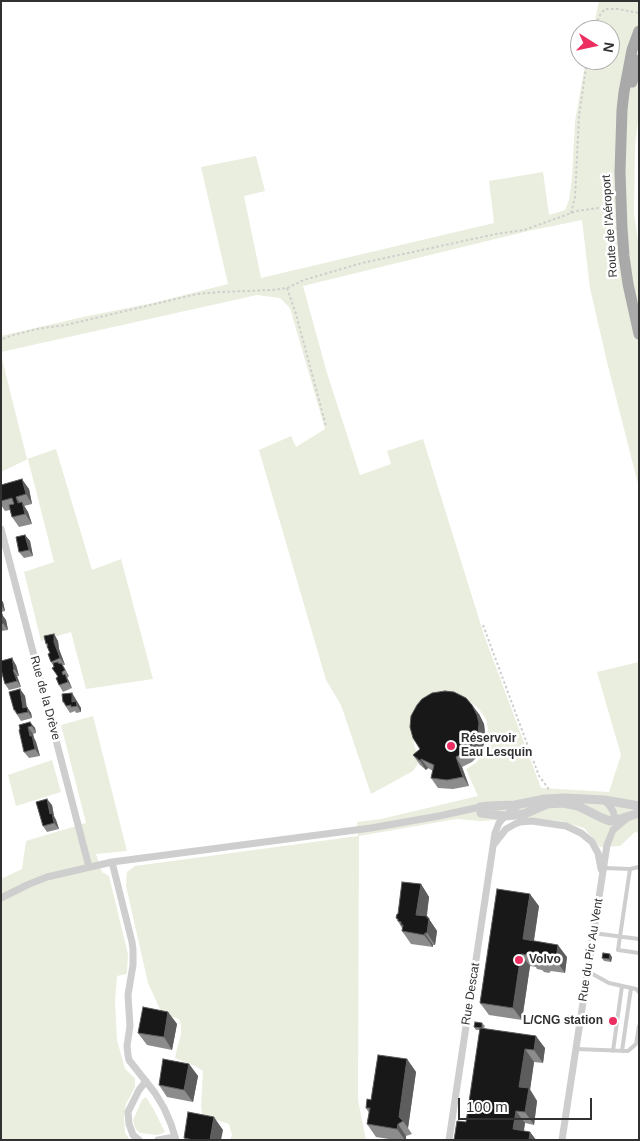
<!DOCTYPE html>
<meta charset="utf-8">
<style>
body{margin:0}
#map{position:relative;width:640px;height:1141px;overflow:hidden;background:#fff;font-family:Helvetica,sans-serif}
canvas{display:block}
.frame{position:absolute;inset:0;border:2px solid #313131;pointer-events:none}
.north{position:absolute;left:570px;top:20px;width:50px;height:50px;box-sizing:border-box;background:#fff;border:1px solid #adadad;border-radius:50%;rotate:100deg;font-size:14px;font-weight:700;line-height:20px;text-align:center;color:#313131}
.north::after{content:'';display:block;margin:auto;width:18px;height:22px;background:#ed2e61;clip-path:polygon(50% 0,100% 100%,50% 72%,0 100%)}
.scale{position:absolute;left:458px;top:1098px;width:134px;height:22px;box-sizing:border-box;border:2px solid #313131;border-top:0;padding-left:6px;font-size:15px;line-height:18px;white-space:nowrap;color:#313131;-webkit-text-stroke:4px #fff;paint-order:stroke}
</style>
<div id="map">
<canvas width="640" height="1141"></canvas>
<div class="frame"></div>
<div class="north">N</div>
<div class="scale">100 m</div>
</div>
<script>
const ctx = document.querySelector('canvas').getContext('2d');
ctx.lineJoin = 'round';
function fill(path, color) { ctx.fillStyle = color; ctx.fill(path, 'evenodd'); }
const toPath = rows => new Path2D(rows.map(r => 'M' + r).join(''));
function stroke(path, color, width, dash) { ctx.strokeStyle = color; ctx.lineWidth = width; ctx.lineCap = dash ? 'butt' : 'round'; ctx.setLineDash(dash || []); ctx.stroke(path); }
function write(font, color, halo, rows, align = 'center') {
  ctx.font = font + ' Helvetica,sans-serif'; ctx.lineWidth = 5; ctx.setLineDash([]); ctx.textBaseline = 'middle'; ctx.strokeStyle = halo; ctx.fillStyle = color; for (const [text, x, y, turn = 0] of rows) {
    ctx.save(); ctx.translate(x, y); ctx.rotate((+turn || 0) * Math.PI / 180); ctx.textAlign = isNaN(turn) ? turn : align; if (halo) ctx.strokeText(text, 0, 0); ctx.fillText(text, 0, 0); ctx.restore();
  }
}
fill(toPath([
 [599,1,639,1,639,113,635,146,634,213,639,248,639,488,607,362,590,288,582,220,528,231,303,286,327,373,360,475,391,464,387,451,423,439,484,635,541,788,609,792,621,755,597,672,639,662,639,833,635,832,620,846,600,847,584,828,560,821,532,818,480,821,456,819,359,836,358,1100,366,1140,230,1140,232,1135,229,1124,204,1116,202,1113,201,1107,203,1071,195,1066,175,1058,177,1049,181,1034,181,1025,179,1019,173,1017,163,1016,148,983,126,886,127,872,135,866,358,836,357,822,381,819,478,796,466,769,476,763,484,752,488,729,486,719,479,709,469,701,457,697,412,734,415,748,421,759,413,771,371,794,341,705,326,680,259,450,291,436,296,447,325,429,290,308,280,298,257,295,1,352,1,336,83,317,153,303,228,284,201,167,256,156,265,191,244,196,261,278,494,223,489,181,543,172,549,215,565,210,569,200,572,178,575,121,586,60,610,60,610,30,593,30],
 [1,355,27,459,56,449,92,570,121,559,153,679,86,689,71,632,41,641,24,572,54,562,28,459,1,472],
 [93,716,127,851,96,854,102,872,109,876,128,954,127,974,117,976,115,1002,117,1040,125,1069,135,1078,135,1087,126,1104,124,1118,125,1133,130,1140,1,1140,1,879,22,869,26,841,86,823,61,725],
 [52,760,61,792,16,806,8,775],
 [146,1097,154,1110,165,1132,158,1135,140,1133,135,1128,133,1120,142,1100]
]), '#eaeede');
stroke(toPath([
 [594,30,600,15,605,9,618,9,639,13],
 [571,213,575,197,579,117,587,60],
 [287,288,296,314,326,426],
 [3,339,10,336,37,329,66,325,197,294,221,292,272,290,287,288,304,280,362,263,496,234,524,230,577,211,611,206],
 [483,625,539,776,548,788,549,791]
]), '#cecece', 2, [2.5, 2.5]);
stroke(toPath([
 [604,868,630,869,639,867],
 [630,869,618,950,639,953],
 [593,933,639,939],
 [587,971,609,983,636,989,639,992],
 [576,1049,628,1051,636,1044,639,1026],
 [613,1051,622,986],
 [622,1051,631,988]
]), '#cecece', 4);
stroke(toPath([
 [1,529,89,867],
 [604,800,609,805,613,811,616,823],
 [495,843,506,829,515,824,520,822,532,821,566,826,581,833,592,842,598,853,601,869],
 [112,862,132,942,133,949,133,965,128,995,130,1026,127,1046,128,1055,129,1060,155,1093,164,1108,171,1124,176,1140],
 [1,898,27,885,47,877,112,862,371,828,439,816,480,807],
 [139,1140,133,1135,129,1124,128,1112,139,1090,146,1081],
 [158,1140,175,1137],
 [449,1140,495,833,499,823,505,816,518,806],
 [562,1140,607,845,613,830,626,819]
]), '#cecece', 7);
stroke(toPath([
 [480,807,489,806,515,805,545,799,565,798,604,800,639,806],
 [481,813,505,816,516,815,524,814,547,804,563,803,578,806,602,818,610,821,620,819,639,813]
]), '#cecece', 9);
stroke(toPath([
 [639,31,632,50,624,92,622,110,620,172,622,228,624,256,628,284,639,334],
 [632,82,639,60]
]), '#a9a9a9', 11);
fill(toPath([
 [1,485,29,489,32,504,24,506,28,512,32,524,19,527,12,517,10,510,5,511,1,505],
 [25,535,30,541,33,556,24,558,19,552],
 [1,600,3,602,5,611,2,612,3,616,6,620,8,630,1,631],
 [54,634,58,641,59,649,65,665,63,665,69,676,67,678,72,688,63,692,59,685,58,677,53,665,51,662,50,653,46,644],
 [16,665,19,676,17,676,21,687,9,690,5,684],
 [20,689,25,696,27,707,31,713,32,718,21,721,14,710],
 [72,693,81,708,81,712,76,713,75,711,70,713,63,702],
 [479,714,484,724,485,733,484,744,479,755,472,762,462,767,469,786,453,789,438,788,431,778,433,771,428,768,426,770,420,765,413,755,420,749],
 [30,722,35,728,36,733,33,734,34,738,36,742,40,756,29,758,24,752,20,729],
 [52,805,54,816,56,820,59,829,47,832,43,826],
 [421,884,429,897,427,916,437,931,435,945,433,945,433,947,411,944,402,931,402,928,396,918,398,914],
 [539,906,534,941,567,957,565,973,551,971,549,973,544,972,542,970,537,969,536,967,530,966,522,1020,489,1015,480,1003],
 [612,957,611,962,604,961,602,958],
 [168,1012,177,1024,172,1050,147,1045,138,1033],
 [482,1023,485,1026,484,1028,545,1048,543,1063,534,1062,530,1089,537,1101,534,1125,525,1123,524,1131,530,1132,536,1140,454,1140,466,1122,480,1030,476,1030,474,1027],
 [407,1059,416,1072,408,1128,412,1134,406,1136,406,1140,395,1140,376,1137,367,1124,369,1113,366,1108,371,1100],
 [189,1064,198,1076,193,1102,167,1097,159,1085]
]), '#8c8c8c');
fill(toPath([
 [22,479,29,489,32,504,26,494],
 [16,497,23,506,22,502,28,512,32,524,18,503],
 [25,535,30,541,33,556,29,550],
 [1,600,3,602,5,611,1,605],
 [1,611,3,616,6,620,8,630,3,623,1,617],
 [54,634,58,641,59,649,65,665,60,658,54,642],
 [12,658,16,665,19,676,14,669],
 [13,670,17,676,21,687,17,681],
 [65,674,69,681,72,688,68,682],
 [20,689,25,696,27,712,23,708],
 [72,693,81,708,81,712,77,706,72,702],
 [472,705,479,714,484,724,485,733,484,744,479,755,472,745],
 [27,707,31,713,32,718,28,712],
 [30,722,35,728,36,733,32,726],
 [28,727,33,734,34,738,36,742,40,756,35,749],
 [456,757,462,767,469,786,463,777],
 [421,759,428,768,426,770,420,761],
 [47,799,52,805,54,816,56,820,59,829,54,823,50,814],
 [421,884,429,897,425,927,416,915],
 [530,894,539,906,532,952,523,939],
 [427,916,437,931,435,945,427,933],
 [425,933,433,945,433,947,424,935],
 [558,945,567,957,565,973,556,960],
 [521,954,530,966,522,1020,513,1008],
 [610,954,612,957,611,962,609,959],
 [168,1012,177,1024,172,1050,164,1037],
 [536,1036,545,1048,543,1063,534,1050],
 [525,1049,534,1062,530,1090,537,1101,534,1125,525,1112,519,1087],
 [407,1059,416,1072,408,1128,403,1121,399,1117],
 [189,1064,198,1076,193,1102,184,1090],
 [516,1111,525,1123,522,1140,513,1129],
 [214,1117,223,1130,221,1140,210,1140],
 [398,1124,406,1136,406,1140,405,1140,397,1129],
 [530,1132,536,1140,529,1140]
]), '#5d5d5d');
const building = toPath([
 [22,479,26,494,16,497,18,503,22,502,25,514,12,517,9,505,14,504,12,498,1,501,1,485,22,479],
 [25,535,29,550,19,552,16,537,25,535],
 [1,614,3,623,1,624,1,614],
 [54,634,54,642,60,658,51,662,48,654,50,653,47,646,48,646,47,643,46,644,44,636,54,634],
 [12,658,14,669,13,670,17,681,5,684,1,670,1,661,12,658],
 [58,662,59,664,61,663,65,670,62,672,63,675,65,674,68,682,59,685,56,678,58,677,57,675,52,668,54,667,53,663,58,662],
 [20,689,23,708,27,707,28,712,17,714,15,710,14,710,9,692,20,689],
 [445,691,454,692,466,698,472,705,477,715,479,723,478,734,472,745,465,752,456,757,463,777,447,780,431,778,434,765,421,759,420,761,413,755,420,749,413,738,410,727,411,716,417,705,422,699,432,693,445,691],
 [72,693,72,702,76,701,77,706,71,707,71,705,66,706,64,702,63,702,62,694,72,693],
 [30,722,32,726,28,727,30,736,32,736,35,749,24,752,19,730,20,729,19,725,30,722],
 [47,799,50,814,52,813,54,823,43,826,36,802,47,799],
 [402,882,421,884,416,915,427,916,427,918,429,918,427,933,425,933,424,935,402,931,403,925,401,925,401,922,398,921,398,919,396,918,397,914,398,914,402,882],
 [497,889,530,894,523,939,558,945,556,960,543,959,540,960,535,959,535,958,528,956,529,955,521,954,513,1008,480,1003,497,889],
 [603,953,610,954,609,959,602,958,603,953],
 [143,1007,168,1012,164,1037,138,1033,143,1007],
 [475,1022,482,1023,482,1028,474,1027,475,1022],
 [480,1028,536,1036,534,1050,525,1049,519,1087,529,1088,525,1112,516,1111,513,1129,530,1132,529,1140,454,1140,457,1121,466,1122,480,1028],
 [378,1055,407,1059,399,1117,403,1121,398,1124,397,1129,367,1124,370,1108,366,1108,367,1099,371,1100,378,1055],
 [163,1059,189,1064,184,1090,159,1085,163,1059],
 [188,1112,214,1117,210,1140,193,1140,184,1138,188,1112]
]);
fill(building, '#181818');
stroke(building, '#5d5d5d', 1);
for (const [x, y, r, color] of [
 [451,746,5,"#ed2e61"],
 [519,960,5,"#ed2e61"],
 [613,1021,5,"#ed2e61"]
]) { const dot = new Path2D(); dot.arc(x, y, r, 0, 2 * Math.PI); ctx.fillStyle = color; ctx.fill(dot); stroke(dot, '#fff', 2); }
write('12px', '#313131', '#fff', [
 ["Route de l'Aéroport",610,226,-94],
 ["Rue de la Drève",45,698,75],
 ["Rue du Pic Au Vent",591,950,-81],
 ["Rue Descat",471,994,-81]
]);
write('bold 12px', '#313131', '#fff', [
 ["Réservoir",461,739],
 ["Eau Lesquin",461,753],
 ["Volvo",529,960],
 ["L/CNG station",603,1021,"right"]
], 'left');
</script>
